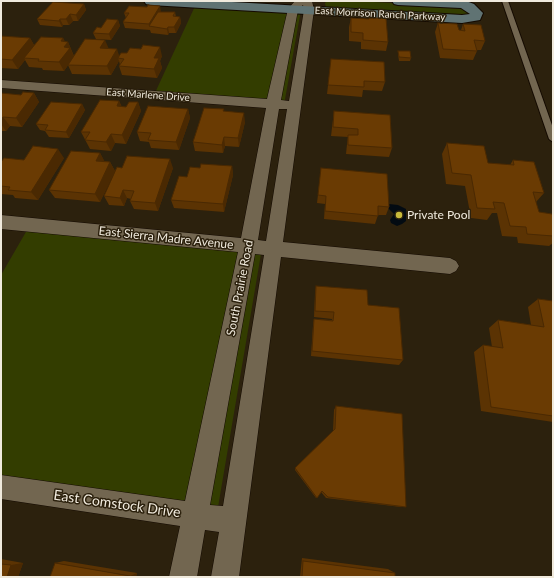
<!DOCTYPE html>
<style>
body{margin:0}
#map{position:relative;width:554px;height:578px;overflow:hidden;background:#2c210d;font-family:Lato,sans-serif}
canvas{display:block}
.frame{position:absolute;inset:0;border:2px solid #f0eadd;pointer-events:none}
</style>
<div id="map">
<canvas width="554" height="578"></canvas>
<div class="frame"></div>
</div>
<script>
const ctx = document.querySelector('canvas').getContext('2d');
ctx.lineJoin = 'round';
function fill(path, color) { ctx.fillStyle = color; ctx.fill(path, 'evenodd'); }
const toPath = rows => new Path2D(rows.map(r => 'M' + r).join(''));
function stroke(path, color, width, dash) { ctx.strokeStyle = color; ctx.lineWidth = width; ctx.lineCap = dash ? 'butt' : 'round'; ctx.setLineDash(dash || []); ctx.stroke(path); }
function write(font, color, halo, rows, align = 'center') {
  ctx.font = font + ' Lato,sans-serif'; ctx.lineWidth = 3; ctx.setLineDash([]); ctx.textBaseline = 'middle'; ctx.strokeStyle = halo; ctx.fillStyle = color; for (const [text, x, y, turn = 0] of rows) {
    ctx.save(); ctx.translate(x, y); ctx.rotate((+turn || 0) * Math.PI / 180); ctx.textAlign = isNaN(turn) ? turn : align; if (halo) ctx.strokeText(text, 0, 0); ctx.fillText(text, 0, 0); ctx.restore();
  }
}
fill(toPath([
 [327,1,357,1,459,7,465,8,470,13,462,16,326,8,325,3],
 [196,4,301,10,284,105,154,95],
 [30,225,262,248,216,519,1,487,1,275]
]), '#333d00');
fill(toPath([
 [389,204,398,205,406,209,406,221,402,224,397,226,391,223,390,220,394,214,388,208]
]), '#030b12');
const lane = toPath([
 [502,1,508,1,553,128,553,142,549,139,502,1]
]);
const street = toPath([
 [295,1,312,1,314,10,283,242,450,258,456,261,459,266,456,271,450,274,281,257,239,577,211,577,219,532,205,530,197,577,169,577,180,526,1,499,1,475,185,501,238,252,1,229,1,215,241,238,266,108,1,88,1,80,267,99,288,9,295,1],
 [303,5,304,10,289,101,281,100,298,10,303,5],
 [279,109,287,109,266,241,258,240,279,109],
 [255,254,264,255,223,506,210,505,255,254]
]);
const secondary = toPath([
 [144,1,214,1,462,15,470,14,461,8,398,5,394,4,392,1,466,1,474,4,483,13,480,20,462,23,150,5,146,4,144,1]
]);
stroke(lane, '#140a00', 2);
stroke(street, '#140a00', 1);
stroke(secondary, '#140a00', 2);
fill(lane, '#726650');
fill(street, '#726650');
fill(secondary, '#607373');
fill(toPath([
 [530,1,539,1,539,2],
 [84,4,86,10,78,21,73,21,69,25,63,25,62,27,40,25,37,19],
 [161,12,175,12,176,17,180,17,181,23,176,33,169,33,168,35,151,33,150,30,125,28,123,22,126,18,124,13],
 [351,18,388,42,386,51,361,49,361,42,349,41,349,27],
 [118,20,120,26,111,40,96,39,93,33,101,28],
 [438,23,459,30,461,30,463,24,485,41,481,50,477,50,477,51,473,60,440,58,435,32],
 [1,37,30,38,34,45,63,38,65,42,68,42,74,56,108,48,119,55,162,56,160,61,162,68,157,78,122,75,119,66,120,65,119,61,111,75,72,74,68,65,64,71,43,70,42,68,29,67,25,60,18,69,1,68],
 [398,51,411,58,410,61,399,61,398,54],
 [331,59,385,82,382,91,363,90,362,97,327,94],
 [34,93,39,102,22,127,10,126,6,131,1,131,1,94,21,95],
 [119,101,122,107,126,107,138,102,141,111,126,144,115,143,111,151,90,149,81,132],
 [82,104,85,110,69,138,49,137,45,131,40,130,36,124],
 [188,109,190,118,179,150,151,148,149,142,140,141,137,132],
 [334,111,392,148,389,157,346,154,347,144,348,137,331,136],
 [224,112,245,122,239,147,225,146,223,153,195,151,193,142],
 [447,143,488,163,510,165,513,160,544,193,536,202,539,212,553,216,553,243,549,246,518,243,517,237,502,236,497,213,492,213,487,220,471,218,465,186,446,184,442,154],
 [100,153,104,161,110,162,115,171,100,202,55,198,49,190],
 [64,158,38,200,15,198,13,195,1,194,1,162],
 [232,166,233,175,224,212,174,208,171,200,187,177,200,168],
 [122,168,173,168,158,211,134,209,130,201,131,199,127,198,124,206,109,205,104,196],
 [321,168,389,207,386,215,378,215,375,224,324,219,325,204,317,203],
 [316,286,368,305,403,360,399,365,311,356,313,325,314,319,332,320,332,319,314,317,315,293],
 [538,299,553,301,553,422,481,411,474,352,483,345,492,347,489,328,498,320,531,325,528,307],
 [336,406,406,507,401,507,326,498,321,492,317,498,316,498,295,470,295,468,333,431,334,410],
 [302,558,388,569,395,573,395,577,300,577],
 [1,559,23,563,18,577,1,577],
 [64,561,137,573,136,577,55,563]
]), '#5b3303');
fill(toPath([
 [84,4,86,10,78,21,76,15],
 [160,6,161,12,149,27,149,24],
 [70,14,73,21,69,25,66,19],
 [180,17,181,23,176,33,174,27],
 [60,19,63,25,62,27,59,21],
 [118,20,120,26,111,40,109,34],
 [168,27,169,33,168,35,167,29],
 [30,38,35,47,24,58,25,60,18,69,12,60],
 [63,38,66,44,68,42,74,57,64,71,59,62,61,41],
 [105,40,109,49,100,48],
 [160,47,162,56,160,61,162,68,157,78,154,69,154,58],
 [117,49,120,58,118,58,119,61,111,75,107,66],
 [34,93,39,102,22,127,16,118],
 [119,101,123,110,117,106],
 [138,102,141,111,126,144,122,135],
 [82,104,85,110,69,138,66,132],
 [188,109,190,118,179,150,176,142],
 [244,113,245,122,239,147,238,138],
 [3,117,10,126,6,131,1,124,1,120],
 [111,134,115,143,111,151,106,142],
 [224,137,225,146,223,153,222,145],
 [58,149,64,158,38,200,31,192],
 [100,153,105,162,96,161],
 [170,159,173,168,158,211,155,203],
 [110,162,115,171,100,202,95,194],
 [232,166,233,175,224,212,223,204],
 [123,190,127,198,124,206,120,198],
 [23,563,18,577,7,577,11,565],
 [137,573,136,577,130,577,130,576]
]), '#4a2902');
const building = toPath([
 [53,2,84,4,76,15,70,14,66,19,60,19,59,21,37,19,53,2],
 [148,5,160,6,149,24,123,22,129,13,124,13,129,6,147,7,148,5],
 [158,12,175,12,173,16,180,17,174,27,168,27,167,29,149,26,158,12],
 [351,18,369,19,369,18,386,18,388,42,363,40,363,33,351,32,351,18],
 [107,19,118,20,109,34,93,33,97,27,101,28,107,19],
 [438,23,457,24,459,30,465,31,463,24,481,25,485,41,474,40,477,51,443,49,438,23],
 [1,36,30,38,12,60,1,59,1,36],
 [41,37,63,38,61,41,68,42,64,47,70,48,59,62,38,61,39,59,24,58,41,37],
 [85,39,105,40,100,48,117,49,107,66,68,65,85,39],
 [143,45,160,47,154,58,159,58,154,69,119,66,124,59,118,58,121,53,127,53,130,48,141,49,143,45],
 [398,51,410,51,411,58,399,57,398,51],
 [331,59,384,62,385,82,364,81,364,87,328,85,331,59],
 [23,92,34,93,16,118,3,117,1,120,1,93,21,95,23,92],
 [100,100,119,101,117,106,126,107,129,102,138,102,122,135,111,134,106,142,85,140,90,132,81,132,100,100],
 [51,102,82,104,66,132,45,130,48,125,36,124,51,102],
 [148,106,188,109,176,142,148,140,151,133,137,132,148,106],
 [204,108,224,109,223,111,244,113,238,138,224,137,222,145,193,142,204,108],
 [334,111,390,115,392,148,348,145,348,135,358,135,358,129,333,127,334,111],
 [447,143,484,146,488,163,514,165,513,160,534,162,544,193,533,192,539,212,552,214,553,216,553,236,527,234,526,227,510,226,504,203,493,202,495,209,477,208,471,175,452,173,447,143],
 [33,146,58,149,31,192,8,190,10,187,1,186,1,162,4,158,24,160,33,146],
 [71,151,100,153,96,161,110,162,95,194,49,190,71,151],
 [127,156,170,159,155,203,130,201,134,191,123,190,120,198,104,196,117,167,122,168,127,156],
 [201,164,232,166,223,204,171,200,179,176,187,177,190,167,200,168,201,164],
 [321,168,387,174,389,207,378,206,378,216,325,211,326,196,318,195,321,168],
 [316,286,367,290,368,305,399,308,403,360,312,351,314,319,333,321,334,312,315,311,316,286],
 [538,299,553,301,553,416,491,407,483,345,503,348,498,320,544,327,538,299],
 [336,406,402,414,406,507,328,497,322,491,317,498,295,468,335,429,336,406],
 [303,561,395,573,395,577,302,577,303,561],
 [55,563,130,576,130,577,50,577,55,563],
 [1,564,11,565,7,577,1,577,1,564]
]);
fill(building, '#6a3b03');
stroke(building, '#4a2902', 1);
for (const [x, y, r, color] of [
 [399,215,4,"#c9bb3b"]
]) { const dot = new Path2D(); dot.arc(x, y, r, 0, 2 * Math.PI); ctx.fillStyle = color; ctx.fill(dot); stroke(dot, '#2c210d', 1.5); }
write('10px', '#f0eadd', '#2c210d', [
 ["East Morrison Ranch Parkway",380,14,3],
 ["East Marlene Drive",148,95,4]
]);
write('12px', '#f0eadd', '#2c210d', [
 ["Private Pool",407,215]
], 'left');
write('12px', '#f0eadd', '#2c210d', [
 ["East Sierra Madre Avenue",166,238,6],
 ["South Prairie Road",240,288,-79]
]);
write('14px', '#f0eadd', '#2c210d', [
 ["East Comstock Drive",117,504,8]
]);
</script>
